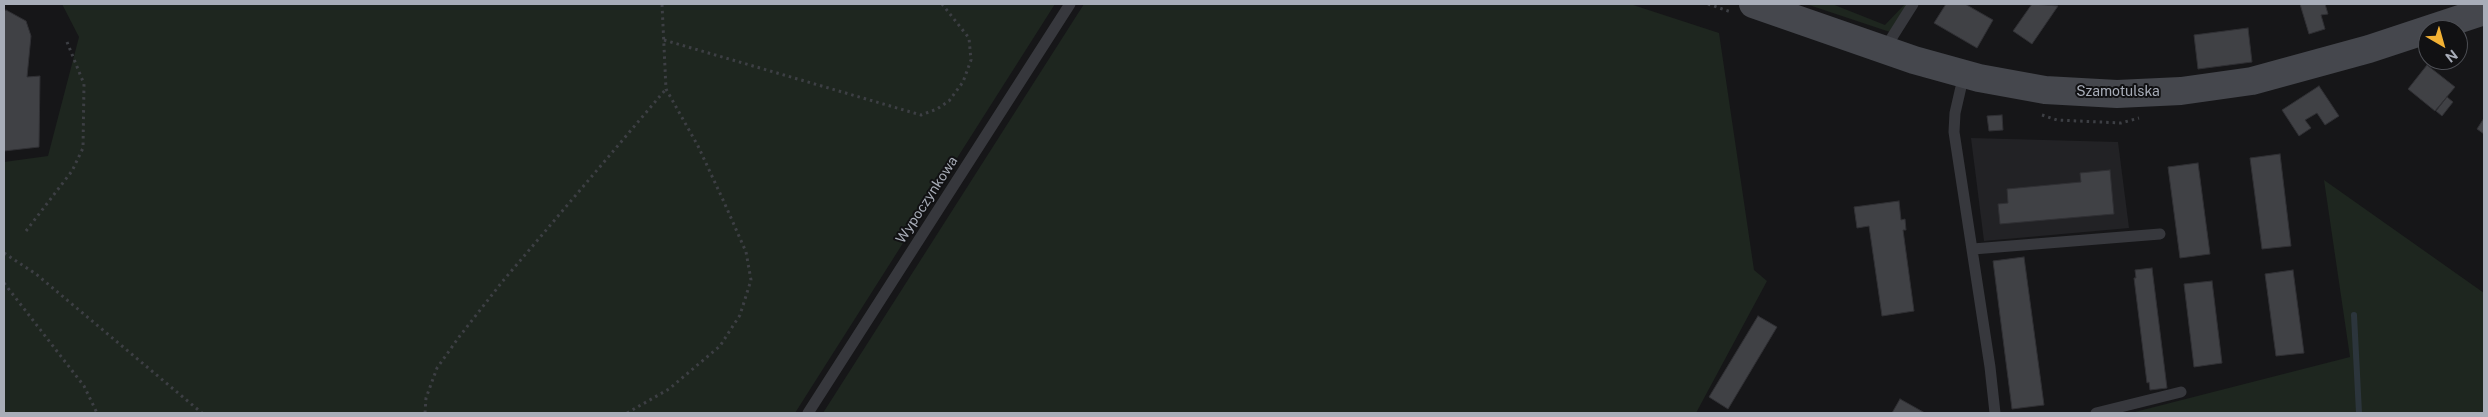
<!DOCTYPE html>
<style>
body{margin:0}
#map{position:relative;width:2488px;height:417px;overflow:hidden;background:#161618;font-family:"Public Sans",sans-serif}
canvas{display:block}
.frame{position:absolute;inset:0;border:5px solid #a8adb8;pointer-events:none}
.north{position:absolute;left:2418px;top:20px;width:50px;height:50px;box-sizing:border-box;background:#111113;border:1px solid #4d4f55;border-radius:50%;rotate:142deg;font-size:14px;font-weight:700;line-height:20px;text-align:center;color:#a8adb8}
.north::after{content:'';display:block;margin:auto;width:18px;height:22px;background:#f2b134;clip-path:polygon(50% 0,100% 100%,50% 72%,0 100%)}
</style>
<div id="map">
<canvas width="2488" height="417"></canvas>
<div class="frame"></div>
<div class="north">N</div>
</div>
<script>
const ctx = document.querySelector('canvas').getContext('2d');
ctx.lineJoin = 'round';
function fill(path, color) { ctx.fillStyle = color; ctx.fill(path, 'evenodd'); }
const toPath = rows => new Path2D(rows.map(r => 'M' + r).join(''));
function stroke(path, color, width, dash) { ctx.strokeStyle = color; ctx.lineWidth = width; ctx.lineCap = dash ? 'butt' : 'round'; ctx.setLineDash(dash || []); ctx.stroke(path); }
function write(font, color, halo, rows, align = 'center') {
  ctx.font = font + ' "Public Sans",sans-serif'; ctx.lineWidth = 4; ctx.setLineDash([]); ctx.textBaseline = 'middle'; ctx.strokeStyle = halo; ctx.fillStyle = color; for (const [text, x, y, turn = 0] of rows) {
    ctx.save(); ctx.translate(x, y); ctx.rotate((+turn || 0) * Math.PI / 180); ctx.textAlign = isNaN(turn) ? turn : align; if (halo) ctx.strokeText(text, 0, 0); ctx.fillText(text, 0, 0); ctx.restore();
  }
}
fill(toPath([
 [1971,138,2118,142,2129,228,1984,241]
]), '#222225');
fill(toPath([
 [62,4,1055,4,795,413,4,413,4,162,48,156,79,37],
 [1084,4,1630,4,1719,33,1754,270,1767,281,1696,413,823,413],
 [1806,4,1832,4,1885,25,1905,4,1906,8,1890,32],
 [2324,180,2484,293,2484,413,2131,413,2350,357]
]), '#1e261f');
stroke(toPath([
 [2354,315,2359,413]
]), '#2c353c', 6);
const building = toPath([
 [1946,4,1965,4,1993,20,1977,48,1934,23,1946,4],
 [2032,4,2058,6,2032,44,2013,31,2032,4],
 [2300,4,2325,4,2328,14,2321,15,2325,29,2309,34,2300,4],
 [6,10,26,21,31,36,27,77,40,76,39,147,4,151,4,11,6,10],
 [2248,28,2252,62,2198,69,2194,35,2248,28],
 [2427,65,2455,87,2435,111,2408,89,2427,65],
 [2319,86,2339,116,2325,125,2317,113,2305,120,2311,128,2299,136,2282,110,2319,86],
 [2447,97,2453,102,2442,116,2436,111,2447,97],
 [2002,115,2003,130,1989,131,1987,116,2002,115],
 [2484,118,2484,134,2477,129,2484,118],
 [2280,154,2291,246,2262,249,2250,158,2280,154],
 [2198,163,2210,254,2180,258,2168,167,2198,163],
 [2110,170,2114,214,2000,224,1998,204,2008,203,2007,189,2081,182,2080,173,2110,170],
 [1899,201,1901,220,1905,219,1906,230,1903,230,1914,311,1882,316,1869,226,1857,228,1854,207,1899,201],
 [2024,257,2044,405,2012,409,1993,261,2024,257],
 [2152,268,2167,388,2150,390,2149,382,2147,383,2134,278,2136,278,2135,270,2152,268],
 [2293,270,2304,353,2276,356,2265,274,2293,270],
 [2212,281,2222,363,2194,367,2184,284,2212,281],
 [1758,316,1777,327,1728,409,1709,397,1758,316],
 [1900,399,1925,413,1892,413,1900,399]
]);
fill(building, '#404145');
stroke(building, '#303034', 1);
stroke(toPath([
 [1708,4,1731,12],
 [664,40,921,115,937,109,949,101,963,82,971,60,969,38,942,4],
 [2042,115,2057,120,2121,123,2139,118],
 [26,231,72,171,83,148,84,84,67,42],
 [4,253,36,274,202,413],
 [4,283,84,386,97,413],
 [425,413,426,398,437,368,459,337,502,282,666,89],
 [627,413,669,389,720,346,740,315,751,280,746,252,724,202,698,146,666,89,662,4]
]), '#3d3f44', 3, [2.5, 4]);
stroke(toPath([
 [1884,50,1913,4],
 [1964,74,1955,113,1954,132,1990,367,1995,413],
 [1973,249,2160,234],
 [808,413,1070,4],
 [2096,413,2181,392]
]), '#37383d', 11);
stroke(toPath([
 [1753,4,1914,60,1979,78,2045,90,2117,94,2181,91,2252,81,2369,49,2484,11]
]), '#45474d', 28);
write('14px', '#a8adb8', '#111113', [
 ["Szamotulska",2118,92],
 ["Wypoczynkowa",927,200,-57]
]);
</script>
